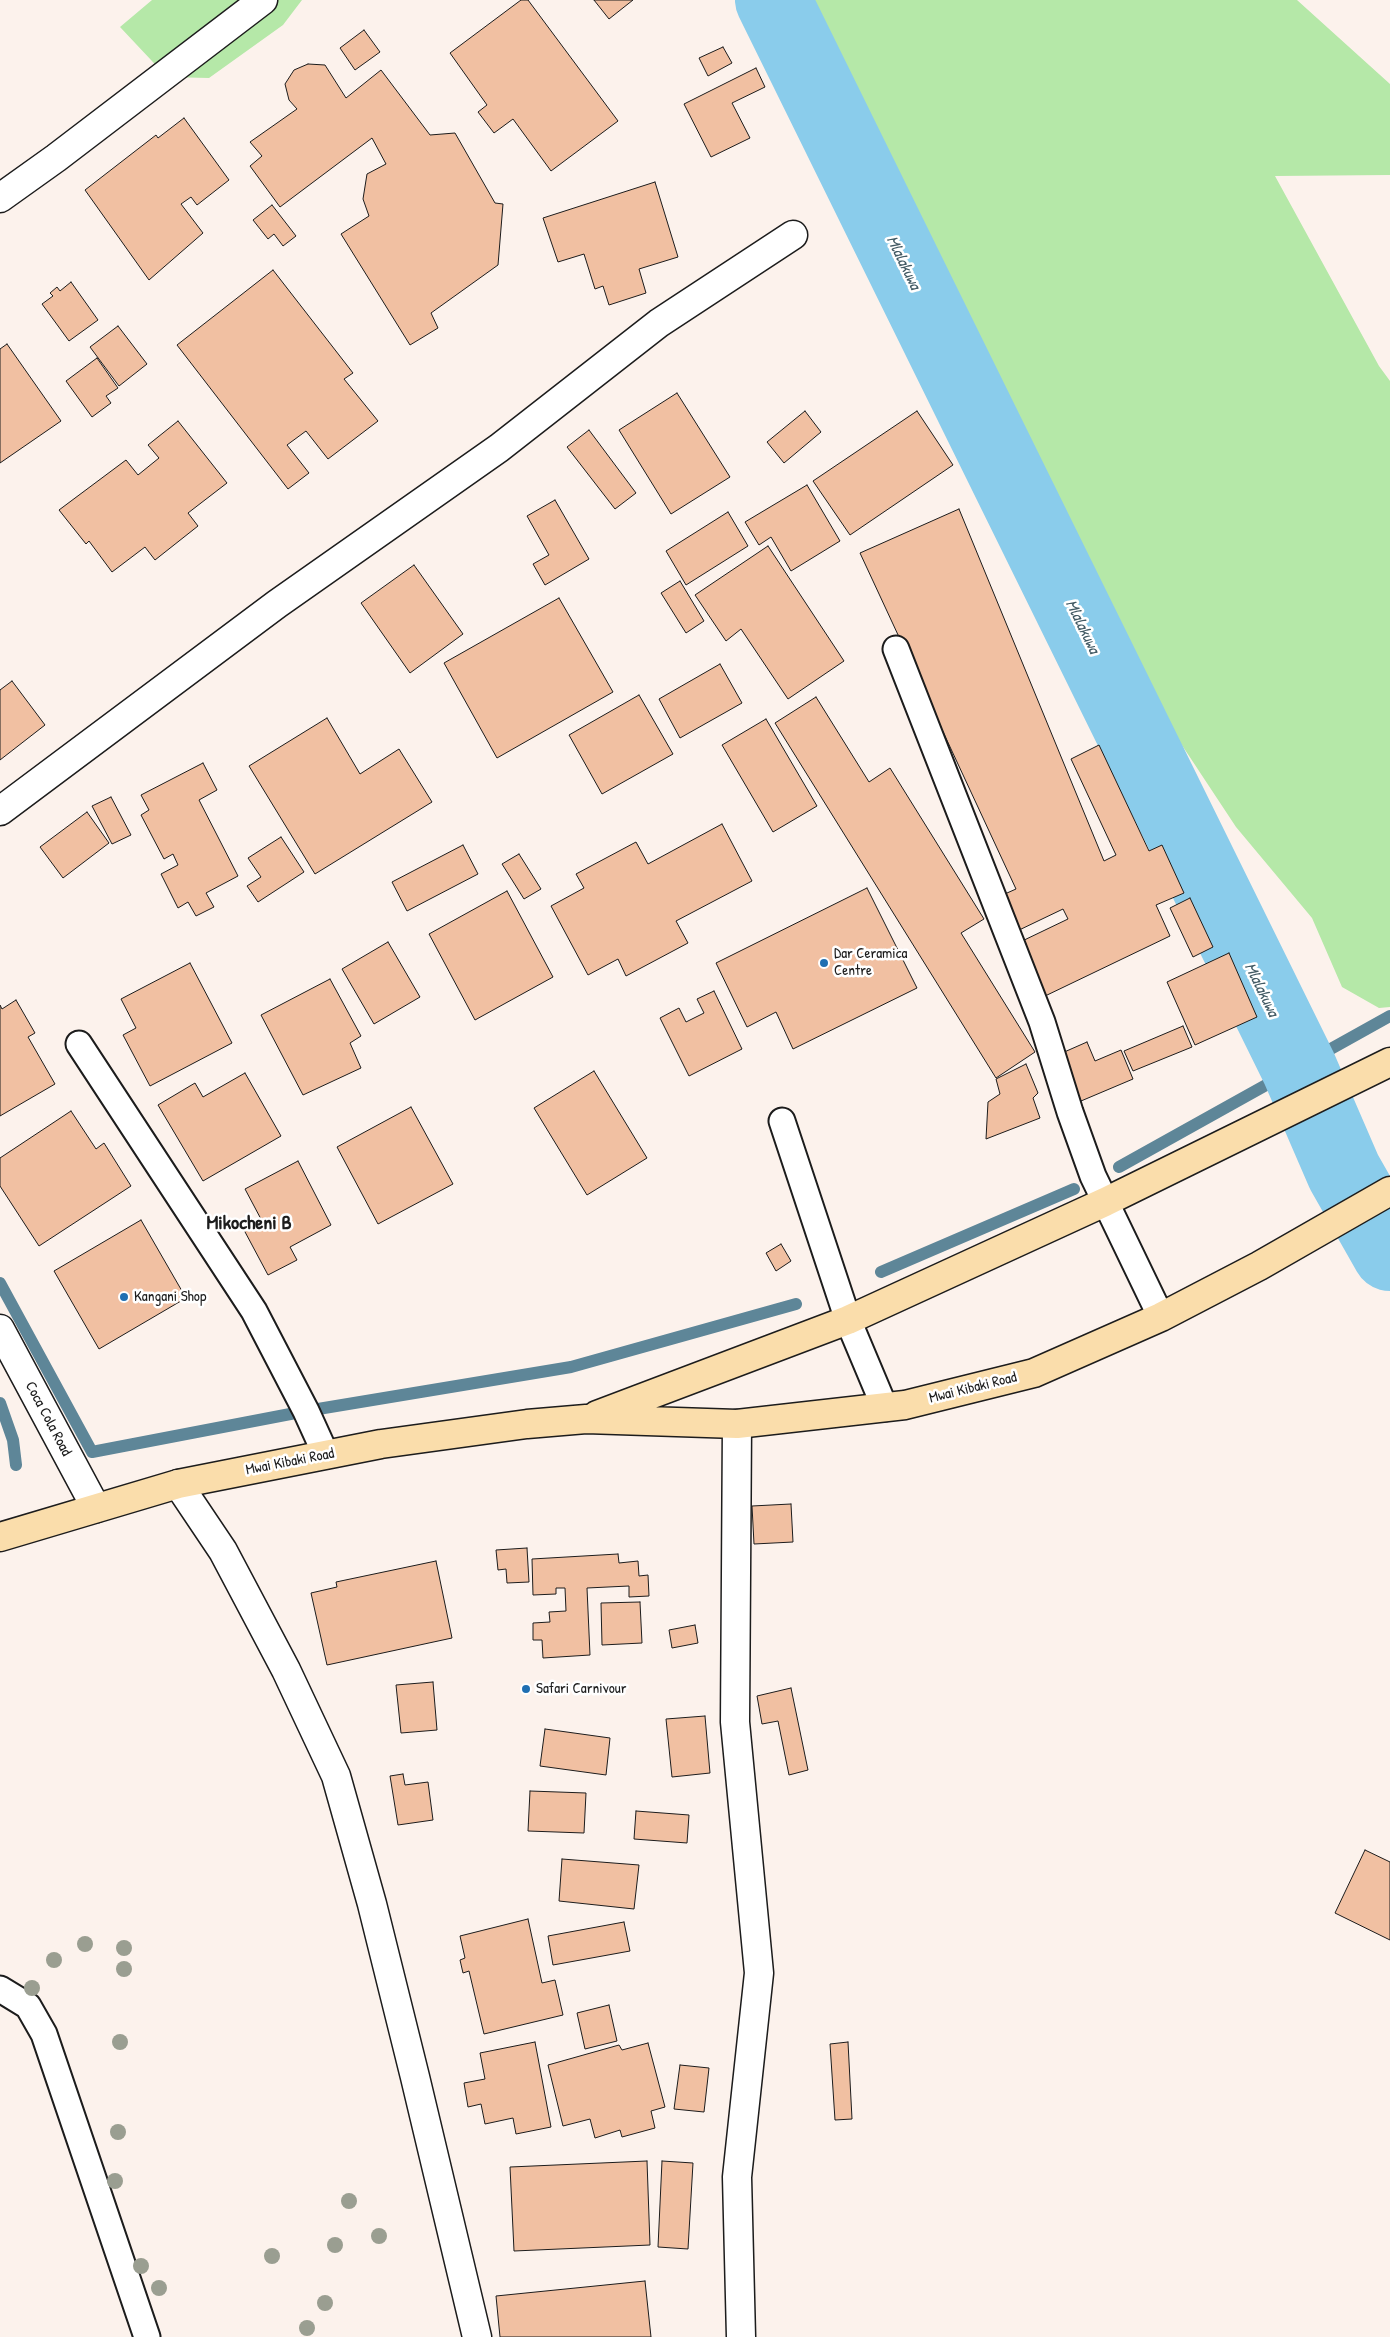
<!DOCTYPE html>
<style>
body{margin:0}
canvas{display:block;background:#fcf2ec}
</style>
<canvas width="1390" height="2337"></canvas>
<script>
const ctx = document.querySelector('canvas').getContext('2d');
ctx.lineJoin = 'round';
function fill(path, color) { ctx.fillStyle = color; ctx.fill(path, 'evenodd'); }
const toPath = rows => new Path2D(rows.map(r => 'M' + r).join(''));
function stroke(path, color, width, dash) { ctx.strokeStyle = color; ctx.lineWidth = width; ctx.lineCap = dash ? 'butt' : 'round'; ctx.setLineDash(dash || []); ctx.stroke(path); }
function write(font, color, halo, rows, align = 'center') {
  ctx.font = font + ' "Patrick Hand",sans-serif'; ctx.lineWidth = 5; ctx.setLineDash([]); ctx.textBaseline = 'middle'; ctx.strokeStyle = halo; ctx.fillStyle = color; for (const [text, x, y, turn = 0] of rows) {
    ctx.save(); ctx.translate(x, y); ctx.rotate((+turn || 0) * Math.PI / 180); ctx.textAlign = isNaN(turn) ? turn : align; if (halo) ctx.strokeText(text, 0, 0); ctx.fillText(text, 0, 0); ctx.restore();
  }
}
fill(toPath([
 [152,0,302,0,283,25,209,78,167,77,120,27],
 [740,0,1297,0,1390,84,1390,175,1275,176,1379,366,1390,381,1390,1007,1379,1008,1342,987,1312,918,1236,827,1164,718,1116,636,1062,559,955,418,864,261,794,114,780,61]
]), '#b5e8a8');
stroke(toPath([
 [1119,1167,1390,1016],
 [881,1272,1074,1189],
 [0,1283,92,1452,306,1411,571,1367,796,1304],
 [0,1403,13,1440,16,1465]
]), '#5e8698', 12);
stroke(toPath([
 [773,0,1299,1068,1344,1172,1390,1253]
]), '#8acceb', 76);
const building = toPath([
 [521,0,528,0,618,121,551,171,513,119,494,133,478,112,487,105,450,53,521,0],
 [594,0,633,0,609,19,594,0],
 [364,30,380,52,355,70,340,48,364,30],
 [723,47,732,63,708,76,699,58,723,47],
 [308,64,325,65,346,98,381,70,430,135,455,133,495,203,503,204,498,265,431,313,438,328,410,345,341,234,369,216,363,199,367,174,386,164,372,138,280,207,250,166,262,156,250,142,297,109,289,100,285,84,294,70,308,64],
 [756,68,765,87,732,103,750,138,711,157,684,104,756,68],
 [184,118,229,180,197,205,191,197,181,204,203,233,149,280,85,190,156,135,158,138,184,118],
 [655,182,678,257,639,269,646,293,609,305,603,286,595,289,584,254,558,262,543,218,655,182],
 [272,205,296,236,283,246,274,234,268,239,253,220,272,205],
 [273,270,353,373,344,379,378,421,328,459,306,431,287,445,309,473,288,489,177,345,273,270],
 [71,282,98,320,69,341,42,304,53,296,50,293,57,287,60,291,71,282],
 [118,326,147,364,119,386,90,347,118,326],
 [7,344,61,421,0,463,0,349,7,344],
 [97,358,118,388,106,396,111,403,92,417,66,381,97,358],
 [677,393,730,477,671,514,619,430,677,393],
 [805,411,821,432,784,463,767,442,805,411],
 [917,411,953,465,850,535,813,481,917,411],
 [178,421,227,483,188,513,198,526,155,560,145,547,112,572,89,541,86,544,59,510,126,460,138,475,159,458,148,445,178,421],
 [589,430,636,493,615,509,567,447,589,430],
 [807,485,840,541,791,571,771,537,759,545,745,522,807,485],
 [555,500,589,559,545,585,533,564,549,555,527,516,555,500],
 [959,509,1104,861,1116,855,1071,759,1099,745,1149,851,1162,845,1184,893,1156,905,1170,936,1043,997,1018,943,1068,919,1063,909,1015,932,998,897,1016,889,860,553,959,509],
 [728,512,748,546,686,585,666,551,728,512],
 [768,546,844,661,788,699,741,629,726,641,695,595,768,546],
 [414,565,463,634,410,673,361,603,414,565],
 [680,581,704,621,686,633,661,593,680,581],
 [559,598,613,692,497,758,444,663,559,598],
 [720,664,742,703,680,738,659,699,720,664],
 [12,681,45,725,0,760,0,690,12,681],
 [639,695,673,754,602,794,569,735,639,695],
 [816,697,869,782,890,768,984,919,961,933,1035,1052,996,1078,775,723,816,697],
 [327,718,360,774,399,749,432,802,315,874,249,766,327,718],
 [766,719,817,806,773,832,722,745,766,719],
 [203,763,217,790,199,800,238,876,206,893,214,907,196,916,188,902,178,908,161,874,178,865,173,854,164,859,141,815,149,810,141,795,203,763],
 [111,797,131,835,112,844,92,806,111,797],
 [87,812,109,843,63,878,40,847,87,812],
 [722,824,752,881,676,921,688,943,626,976,618,959,588,975,551,906,584,888,576,874,636,842,648,864,722,824],
 [281,837,304,872,258,902,247,886,261,877,248,858,281,837],
 [463,845,478,874,407,911,392,882,463,845],
 [519,854,541,889,524,899,502,864,519,854],
 [867,888,917,988,793,1049,776,1012,747,1027,716,963,867,888],
 [507,891,553,977,475,1020,429,934,507,891],
 [1190,898,1213,947,1193,957,1170,908,1190,898],
 [388,942,420,997,374,1024,342,969,388,942],
 [1229,953,1257,1017,1195,1045,1167,982,1229,953],
 [190,963,232,1043,150,1086,123,1035,136,1028,121,999,190,963],
 [330,979,361,1036,350,1043,361,1068,303,1095,261,1015,330,979],
 [714,991,742,1049,689,1076,660,1018,679,1008,686,1022,704,1013,697,999,714,991],
 [16,1000,35,1033,28,1037,55,1084,0,1116,0,1005,2,1009,16,1000],
 [1183,1026,1192,1047,1133,1071,1124,1051,1183,1026],
 [1087,1042,1095,1061,1121,1050,1133,1079,1081,1101,1062,1053,1087,1042],
 [1026,1064,1038,1093,1033,1098,1040,1118,986,1139,988,1102,1000,1094,996,1079,1026,1064],
 [594,1071,647,1158,587,1195,534,1108,594,1071],
 [245,1073,281,1136,203,1181,158,1105,195,1083,203,1097,245,1073],
 [411,1107,453,1184,378,1224,337,1147,411,1107],
 [71,1111,96,1149,104,1143,131,1186,39,1246,0,1186,0,1158,71,1111],
 [298,1161,331,1225,290,1247,297,1260,268,1275,244,1230,262,1221,245,1189,298,1161],
 [141,1220,186,1298,99,1349,54,1271,141,1220],
 [781,1244,791,1261,776,1271,766,1253,781,1244],
 [791,1504,793,1542,754,1544,752,1506,791,1504],
 [527,1548,529,1582,507,1583,506,1569,498,1570,496,1550,527,1548],
 [618,1554,619,1563,638,1561,639,1576,648,1575,649,1596,629,1597,629,1586,587,1588,590,1655,543,1658,542,1640,533,1640,533,1623,550,1622,549,1612,566,1611,565,1588,556,1588,556,1594,533,1595,532,1559,618,1554],
 [436,1561,452,1638,327,1665,311,1593,337,1587,336,1582,436,1561],
 [640,1602,642,1643,602,1645,601,1603,640,1602],
 [695,1625,698,1643,672,1648,669,1630,695,1625],
 [433,1682,437,1730,401,1733,396,1685,433,1682],
 [791,1688,808,1770,789,1775,778,1721,762,1724,757,1696,791,1688],
 [705,1716,710,1773,672,1777,666,1719,705,1716],
 [545,1729,610,1738,606,1775,540,1766,545,1729],
 [403,1774,405,1785,428,1782,433,1820,398,1825,390,1776,403,1774],
 [530,1791,586,1793,584,1833,528,1831,530,1791],
 [636,1811,689,1815,687,1843,634,1839,636,1811],
 [1365,1850,1390,1862,1390,1940,1335,1913,1365,1850],
 [562,1859,639,1865,634,1909,559,1901,562,1859],
 [528,1919,542,1983,555,1980,563,2015,484,2034,469,1971,463,1973,460,1960,465,1958,460,1936,528,1919],
 [624,1922,630,1951,553,1965,548,1936,624,1922],
 [609,2005,617,2041,585,2049,577,2013,609,2005],
 [535,2042,551,2127,516,2134,513,2118,485,2124,481,2104,468,2107,464,2083,485,2079,480,2053,535,2042],
 [848,2042,852,2119,835,2120,830,2044,848,2042],
 [648,2043,665,2107,651,2111,655,2128,622,2137,620,2130,595,2138,590,2119,563,2126,548,2065,619,2045,622,2050,648,2043],
 [680,2065,709,2068,704,2112,674,2109,680,2065],
 [647,2161,650,2245,514,2251,510,2167,647,2161],
 [662,2161,693,2163,688,2249,658,2247,662,2161],
 [645,2281,651,2337,500,2337,496,2296,645,2281]
]);
fill(building, '#f1c0a2');
stroke(building, '#1c1c1c', 1);
const service = toPath([
 [896,649,1042,1022,1070,1112,1093,1176,1161,1317],
 [79,1044,254,1311,306,1411,326,1455],
 [782,1121,848,1320,885,1408],
 [0,1989,28,2006,44,2034,147,2337]
]);
const minor = toPath([
 [0,198,56,158,263,0],
 [0,811,277,604,499,448,659,323,793,235],
 [737,1424,735,1722,759,1973,737,2177,741,2337],
 [178,1484,223,1551,286,1670,336,1776,372,1904,415,2077,477,2337]
]);
const secondary = toPath([
 [0,1329,96,1508]
]);
const primary = toPath([
 [597,1415,848,1320,1105,1202,1390,1062],
 [0,1537,178,1484,381,1444,527,1424,586,1419,737,1424,905,1405,1034,1373,1161,1317,1259,1266,1390,1191]
]);
stroke(service, '#1c1c1c', 29);
stroke(minor, '#1c1c1c', 31);
stroke(secondary, '#1c1c1c', 31);
stroke(primary, '#1c1c1c', 31);
stroke(service, '#fff', 25);
stroke(minor, '#fff', 28);
stroke(secondary, '#fff', 28);
stroke(primary, '#faddab', 28);
ctx.fillStyle = '#9a9e91';
for (const [x, y] of [
 [85,1944],
 [124,1948],
 [54,1960],
 [124,1969],
 [32,1988],
 [120,2042],
 [118,2132],
 [115,2181],
 [349,2201],
 [379,2236],
 [335,2245],
 [272,2256],
 [141,2266],
 [159,2288],
 [325,2303],
 [307,2328]
]) { ctx.beginPath(); ctx.arc(x, y, 8, 0, 2 * Math.PI); ctx.fill(); }
for (const [x, y, r, color] of [
 [824,963,5,"#1f6fb2"],
 [124,1297,5,"#1f6fb2"],
 [526,1689,5,"#1f6fb2"]
]) { const dot = new Path2D(); dot.arc(x, y, r, 0, 2 * Math.PI); ctx.fillStyle = color; ctx.fill(dot); stroke(dot, '#fff', 2); }
write('15px', '#1c1c1c', '#fff', [
 ["Dar Ceramica",834,954],
 ["Centre",834,971],
 ["Kangani Shop",134,1297],
 ["Safari Carnivour",536,1689]
], 'left');
write('15px', '#1c1c1c', '#fff', [
 ["Mwai Kibaki Road",973,1388,-14],
 ["Coca Cola Road",48,1419,62],
 ["Mwai Kibaki Road",290,1462,-11]
]);
write('italic 16px', '#425a64', '#fff', [
 ["Mlalakuwa",903,263,64],
 ["Mlalakuwa",1082,627,64],
 ["Mlalakuwa",1261,990,64]
]);
write('bold 20px', '#1c1c1c', '#fff', [
 ["Mikocheni B",249,1224]
]);
</script>
